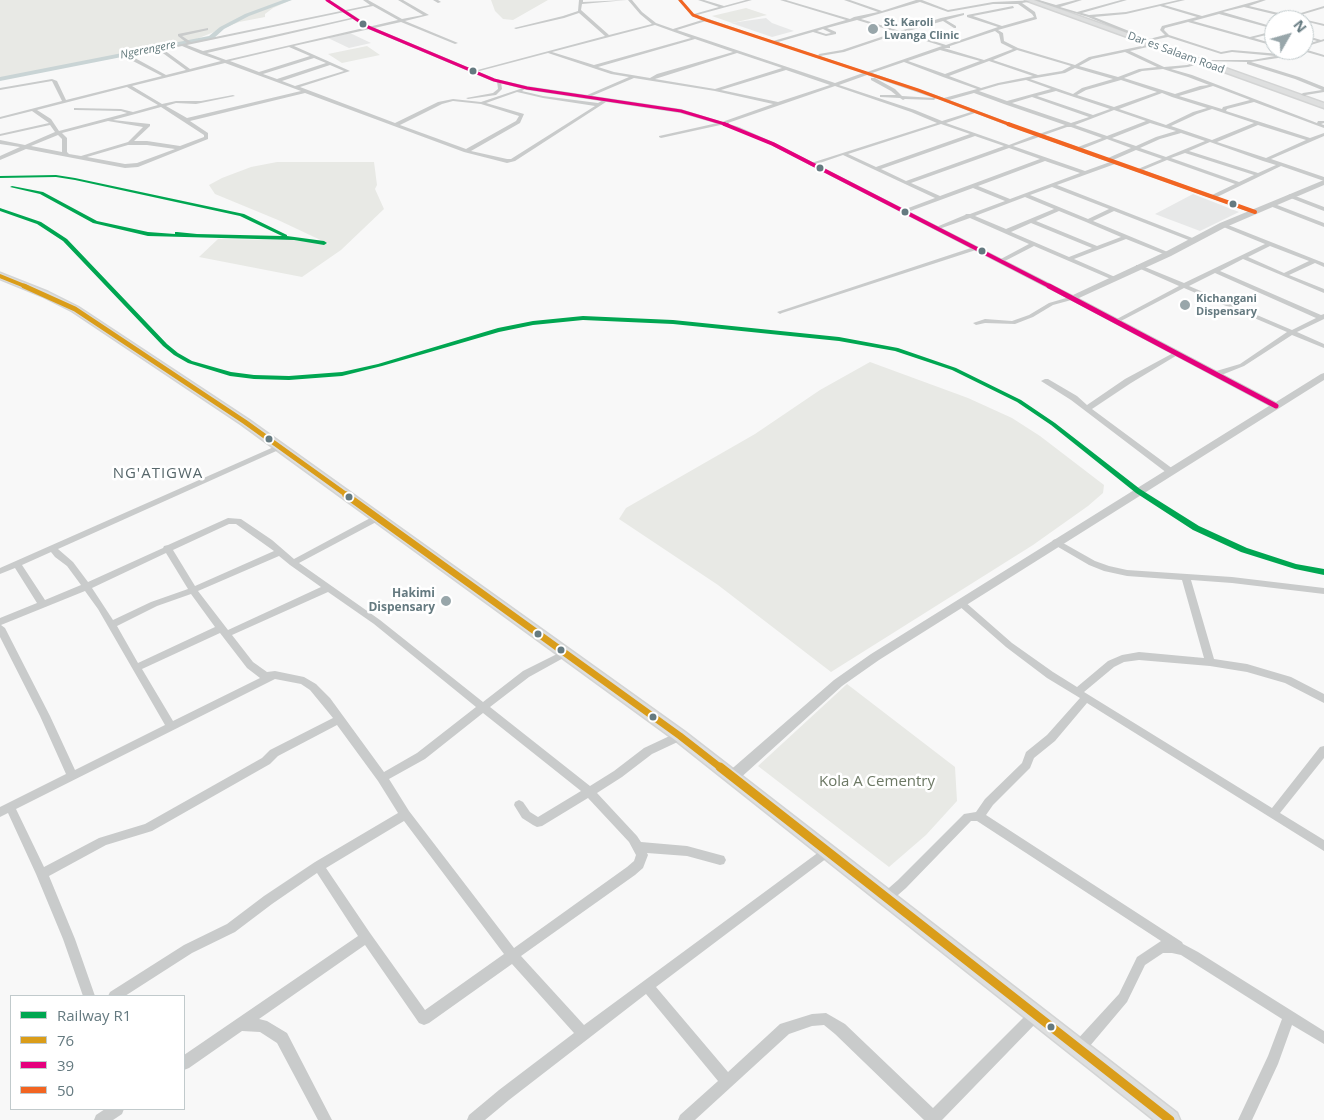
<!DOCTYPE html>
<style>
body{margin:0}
#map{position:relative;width:1324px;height:1120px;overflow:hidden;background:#f8f8f8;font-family:"Open Sans",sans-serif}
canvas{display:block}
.legend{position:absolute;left:10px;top:995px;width:175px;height:115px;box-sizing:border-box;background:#fff;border:1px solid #c1cacc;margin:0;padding:6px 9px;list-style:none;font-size:15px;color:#657a80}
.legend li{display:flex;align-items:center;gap:10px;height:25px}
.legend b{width:25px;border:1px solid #c1cacc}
.north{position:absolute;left:1264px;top:10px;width:50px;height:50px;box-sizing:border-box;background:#fff;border:1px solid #c1cacc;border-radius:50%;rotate:52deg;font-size:14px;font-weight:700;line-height:20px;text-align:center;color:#657a80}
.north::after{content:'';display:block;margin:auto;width:18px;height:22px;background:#98a6aa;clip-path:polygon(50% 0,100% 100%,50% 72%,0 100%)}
</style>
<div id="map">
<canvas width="1324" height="1120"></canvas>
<ul class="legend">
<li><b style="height:6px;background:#00a651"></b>Railway R1</li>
<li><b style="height:6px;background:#da9d1a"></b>76</li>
<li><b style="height:6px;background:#e5007d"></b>39</li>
<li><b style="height:6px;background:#f26522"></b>50</li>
</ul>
<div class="north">N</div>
</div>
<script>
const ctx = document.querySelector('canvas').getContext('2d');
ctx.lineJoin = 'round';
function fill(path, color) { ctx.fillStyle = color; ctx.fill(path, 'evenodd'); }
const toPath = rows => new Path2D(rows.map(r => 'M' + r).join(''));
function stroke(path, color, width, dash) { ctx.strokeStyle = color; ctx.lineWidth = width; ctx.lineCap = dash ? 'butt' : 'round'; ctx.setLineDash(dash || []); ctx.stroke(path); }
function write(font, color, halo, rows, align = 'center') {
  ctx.font = font + ' "Open Sans",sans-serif'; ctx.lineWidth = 5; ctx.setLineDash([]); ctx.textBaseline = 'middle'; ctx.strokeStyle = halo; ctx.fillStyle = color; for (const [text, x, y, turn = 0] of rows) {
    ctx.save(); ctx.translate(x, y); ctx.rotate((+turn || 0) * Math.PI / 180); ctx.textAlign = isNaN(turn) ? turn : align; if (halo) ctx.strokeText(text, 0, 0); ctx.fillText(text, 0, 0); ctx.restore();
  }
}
fill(toPath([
 [766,18,772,23,794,31,772,37,731,23],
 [350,33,371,43,349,48,328,38],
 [1193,194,1239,212,1200,231,1155,214]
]), '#e7e8e8');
fill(toPath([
 [0,0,291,0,273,8,265,14,265,17,239,22,179,46,0,79],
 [491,0,548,0,513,20,503,19,495,11],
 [746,8,767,15,732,23,712,16],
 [367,46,380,55,342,63,328,54],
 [277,162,374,162,377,185,375,189,384,209,341,250,302,277,199,257,218,239,294,240,329,244,278,220,215,194,209,185,222,178,251,167],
 [870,362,968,398,1012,418,1040,436,1104,485,1103,493,1088,506,1033,545,831,672,718,585,619,519,626,508,755,434,820,390],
 [847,684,955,767,957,801,926,835,889,867,758,766]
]), '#e8e9e5');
fill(toPath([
 [283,0,292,0,249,16,224,29,213,39,0,81,0,77,209,36,220,27,245,14,283,0]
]), '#c9d4d5');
const secondary = toPath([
 [0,273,48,292,78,307,249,420,685,732,1177,1113,1180,1120,1154,1120,675,740,241,424,72,311,42,296,0,279,0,273]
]);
const trunk = toPath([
 [1025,0,1034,0,1324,103,1324,108,1025,0]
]);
stroke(secondary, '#d3d4d4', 3);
stroke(trunk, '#d3d4d4', 3);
fill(toPath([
 [363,0,368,0,402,19,423,15,398,0,403,0,429,15,405,21,458,43,455,44,401,22,294,46,350,71,300,87,395,123,438,102,453,99,481,102,523,88,525,89,522,91,543,96,598,103,605,99,609,100,515,161,507,163,464,152,305,93,190,121,208,133,208,139,138,167,125,168,26,149,0,160,0,156,20,147,0,144,0,140,25,145,55,132,50,125,0,136,0,134,49,123,32,111,0,119,0,117,62,101,52,81,0,90,0,88,52,79,57,81,66,100,162,76,131,60,128,56,187,43,178,36,178,34,208,28,208,30,182,36,191,42,370,5,363,0],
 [373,6,398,20,226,60,207,53,357,18,355,17,203,51,187,45,373,6],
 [182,46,201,54,221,61,190,69,164,50,182,46],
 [289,47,310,56,259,72,230,61,289,47],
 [160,51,186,70,166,75,133,57,160,51],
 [314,58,326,63,277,79,263,74,314,58],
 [225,63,301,91,187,118,166,106,176,103,196,104,235,96,233,95,201,101,176,101,162,104,132,86,225,63],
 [330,65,344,71,295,86,282,81,330,65],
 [127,87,158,105,133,112,121,109,74,108,74,110,76,110,121,111,127,113,59,131,51,119,37,110,127,87],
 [517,92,543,98,595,106,511,159,507,159,471,151,520,123,524,114,486,103,517,92],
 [453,101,481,104,519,116,516,121,466,149,400,125,442,104,453,101],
 [161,107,204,135,204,137,180,146,147,141,134,141,150,126,150,124,113,120,161,107],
 [108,121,143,127,128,142,81,156,69,154,67,152,67,138,62,133,108,121],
 [58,135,62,139,62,152,31,146,58,135],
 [128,145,147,145,175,149,137,163,125,164,87,157,128,145],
 [433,0,438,0,441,2,438,3,433,0],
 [579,0,583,0,583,2,627,0,582,4,581,10,609,35,652,24,640,14,628,0,632,0,642,12,656,23,673,29,702,20,692,16,678,0,682,0,694,14,719,7,698,0,704,0,724,6,746,0,752,0,697,15,773,41,846,20,780,0,786,0,850,19,854,17,878,12,844,0,850,0,882,11,916,0,922,0,948,10,993,2,1039,0,1056,5,1076,0,1082,0,1060,7,1077,12,1121,0,1127,0,1082,13,1089,15,1126,12,1178,0,1185,0,1164,5,1202,16,1260,0,1266,0,1249,6,1291,16,1324,6,1324,8,1294,17,1324,24,1324,26,1304,21,1304,20,1298,20,1244,7,1223,12,1274,27,1274,29,1219,14,1193,21,1250,37,1274,31,1274,33,1254,38,1274,44,1274,46,1188,22,1165,28,1164,30,1169,35,1221,52,1232,50,1280,54,1287,50,1292,50,1278,58,1251,62,1299,77,1324,87,1324,92,1306,95,1302,99,1298,99,1298,97,1303,93,1322,90,1295,79,1247,64,1247,62,1202,61,1202,63,1188,67,1171,69,1192,75,1317,123,1318,121,1324,121,1324,123,1321,124,1324,125,1324,128,1254,102,1227,109,1226,111,1310,138,1324,133,1324,136,1271,159,1324,177,1324,181,1281,166,1217,197,1257,211,1258,212,1255,214,1115,164,1057,185,1195,239,1195,241,1191,241,1114,211,1093,221,1170,253,1170,255,1166,255,1126,239,1074,259,1115,277,1115,279,1113,280,1034,246,1001,263,999,262,999,260,1029,244,970,218,939,229,934,228,965,215,966,214,970,214,1005,201,973,188,905,213,903,212,903,210,935,198,843,155,811,166,808,164,937,123,911,112,835,86,725,124,661,138,659,137,659,136,722,122,773,104,715,91,634,78,587,98,585,97,585,96,629,77,611,74,548,53,472,73,470,72,605,36,579,13,564,18,516,29,514,28,563,16,578,11,579,0],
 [1034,1,1088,17,1144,40,1142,41,1144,42,1168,37,1221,54,1232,52,1275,56,1253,60,1208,60,1195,58,1193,60,1199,61,1187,65,1164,67,1130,51,1152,46,1151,44,1089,57,1075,65,1018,48,1004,41,1003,33,998,30,1037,19,1035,12,1022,3,1034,1],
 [920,2,948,12,993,4,1018,4,1032,14,1034,17,1002,26,973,16,1014,8,1013,6,967,15,967,17,998,27,946,45,905,32,943,21,954,28,956,28,956,26,946,20,964,15,964,13,941,18,900,31,861,19,920,2],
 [1160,6,1197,17,1162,26,1160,30,1165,35,1149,39,1094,17,1126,14,1160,6],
 [857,20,896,32,842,50,819,54,818,56,778,42,813,32,826,36,836,34,836,32,827,28,857,20],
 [706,21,863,73,835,83,677,30,706,21],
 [655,25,691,38,594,65,552,52,655,25],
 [823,29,831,33,826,34,817,31,823,29],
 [995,31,999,34,1001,43,1013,49,984,60,944,48,950,48,950,46,995,31],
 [900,33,942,46,867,72,820,56,844,52,900,33],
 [695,39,733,52,657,74,650,78,614,72,598,67,695,39],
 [940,50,980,61,945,74,908,61,940,50],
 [1017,50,1071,66,1062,71,1038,75,993,60,1017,50],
 [1125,52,1157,67,1139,69,1118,77,1079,66,1092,59,1125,52],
 [737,53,782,68,715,89,655,79,737,53],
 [989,61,1033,76,998,83,981,88,949,76,989,61],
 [904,62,943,77,977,89,944,98,872,73,904,62],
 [1075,68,1113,79,1082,88,1073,94,1030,79,1065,73,1075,68],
 [1163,69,1188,77,1209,85,1200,86,1175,94,1124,78,1142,71,1163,69],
 [786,70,830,85,778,102,721,90,786,70],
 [867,75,934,98,902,96,895,89,875,78,871,78,871,80,891,91,896,95,880,95,880,97,900,98,903,100,905,99,934,100,936,98,971,112,942,121,915,110,839,85,867,75],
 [1026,80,1051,89,1007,101,979,91,999,85,1026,80],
 [1121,80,1157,92,1114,107,1077,95,1086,90,1121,80],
 [1213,86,1250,100,1223,107,1222,109,1179,96,1213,86],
 [1056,91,1110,109,1093,115,1037,96,1056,91],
 [974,93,1004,104,1065,125,1039,134,949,100,974,93],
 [1162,93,1172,97,1207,108,1193,112,1166,125,1119,109,1162,93],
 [1032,97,1089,117,1071,123,1012,103,1032,97],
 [1212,109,1254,123,1212,140,1171,126,1197,114,1212,109],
 [1114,110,1146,121,1107,136,1075,125,1114,110],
 [975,113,1019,130,1035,135,1009,145,946,123,975,113],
 [1150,123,1176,131,1156,137,1136,146,1112,138,1150,123],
 [941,124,970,134,876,167,848,154,941,124],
 [1258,125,1306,140,1266,158,1217,142,1258,125],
 [1067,127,1071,127,1102,138,1078,147,1044,135,1067,127],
 [1181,133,1205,141,1166,157,1140,148,1160,139,1181,133],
 [975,136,1004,146,906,181,881,169,975,136],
 [1039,137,1106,161,1110,162,1085,171,1013,146,1039,137],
 [1107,139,1131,148,1108,158,1082,149,1107,139],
 [1210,142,1263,161,1276,165,1258,173,1189,151,1210,142],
 [1009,148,1040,159,940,196,911,183,1009,148],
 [1136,150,1162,159,1138,169,1113,160,1136,150],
 [1185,153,1254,175,1239,182,1171,158,1185,153],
 [1167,160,1235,184,1212,195,1143,170,1167,160],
 [1045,161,1080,173,1010,199,978,186,1045,161],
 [1052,187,1109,209,1088,219,1030,195,1052,187],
 [1025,197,1054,209,1006,229,975,216,1025,197],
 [1059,211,1086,222,1121,237,1097,246,1036,221,1059,211],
 [1031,223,1092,248,1069,257,1011,232,1031,223],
 [1304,35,1321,40,1324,39,1324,41,1304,47,1304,45,1317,41,1304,37,1304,35],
 [1304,49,1324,55,1324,57,1303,51,1304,49],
 [497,81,501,82,502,89,496,95,468,99,466,98,493,93,498,89,497,81],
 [1290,194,1324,207,1324,211,1288,197,1287,196,1290,194],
 [1272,203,1324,223,1324,227,1270,206,1269,205,1272,203],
 [1223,223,1324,263,1324,267,1315,263,1289,275,1324,289,1324,293,1243,259,1220,271,1321,315,1324,314,1324,319,1297,332,1324,344,1324,348,1292,335,1244,366,1219,376,1213,376,1213,372,1240,364,1287,332,1184,288,1119,322,1115,322,1115,320,1179,286,1136,267,1136,265,1140,265,1184,283,1265,244,1221,226,1220,225,1223,223],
 [1270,246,1309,261,1284,273,1248,257,1270,246],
 [1215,273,1316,318,1292,330,1189,286,1215,273],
 [977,246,980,248,979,249,782,313,780,314,777,312,977,246],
 [1073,296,1075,297,1075,299,1053,305,1033,317,1015,324,985,323,976,325,973,323,985,319,1012,321,1029,315,1049,303,1073,296],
 [1177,351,1179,352,1179,354,1131,383,1092,409,1173,469,1174,471,1173,473,1167,473,1071,400,1041,381,1045,379,1048,379,1077,396,1087,405,1125,379,1177,351],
 [276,446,282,446,283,448,58,549,73,562,88,582,163,548,164,546,168,545,228,518,241,519,272,540,294,559,374,516,380,516,381,518,380,520,299,563,380,620,483,702,523,671,561,652,567,652,569,654,567,656,529,677,490,707,590,786,614,771,644,748,676,733,680,732,684,733,685,736,684,739,652,754,622,777,597,793,637,836,641,842,687,846,724,856,726,860,724,864,720,865,687,856,647,853,648,855,643,868,635,875,521,956,584,1025,823,849,827,847,831,849,833,852,831,855,656,987,728,1072,780,1024,812,1014,826,1013,845,1024,933,1108,1030,1011,1035,1009,1040,1011,1041,1015,1040,1019,942,1120,924,1120,835,1034,824,1025,812,1026,789,1034,695,1120,678,1120,680,1115,718,1081,646,994,509,1100,485,1120,467,1120,469,1115,499,1090,574,1033,512,964,429,1023,424,1025,419,1023,365,945,259,1019,267,1021,287,1033,332,1120,318,1120,277,1043,260,1032,242,1031,189,1068,184,1070,184,1055,358,936,317,873,272,904,235,932,192,953,125,996,108,996,110,992,184,945,227,924,264,896,315,862,398,813,378,781,337,725,278,756,270,764,152,831,106,845,49,876,75,939,95,996,83,996,63,939,36,874,8,813,0,817,0,807,66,774,40,716,0,637,0,618,37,603,15,568,0,574,0,568,276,446],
 [229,524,236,524,274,551,195,586,173,550,229,524],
 [51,552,55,557,67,566,81,585,45,600,22,565,51,552],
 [166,553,188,589,151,602,113,620,92,588,166,553],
 [279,556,290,565,321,587,228,630,198,591,279,556],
 [85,591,98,609,165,725,75,770,50,716,5,628,1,625,85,591],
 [328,592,374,624,476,707,417,753,384,772,330,698,316,684,304,677,275,671,267,672,253,662,232,635,328,592],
 [191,594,215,627,138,663,117,626,157,606,191,594],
 [220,633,247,668,260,678,173,721,142,669,220,633],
 [275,679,301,684,310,690,333,718,270,750,262,758,145,824,99,838,44,867,16,809,275,679],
 [483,713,581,791,538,817,530,812,523,802,519,800,515,802,514,805,522,818,533,825,537,827,542,826,588,798,629,842,636,855,634,861,627,867,514,948,409,811,389,779,425,759,483,713],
 [404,821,504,954,425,1010,370,933,326,868,404,821],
 [1056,539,1095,561,1109,566,1127,570,1232,577,1324,588,1324,594,1232,583,1191,580,1214,659,1247,664,1291,677,1324,694,1324,703,1285,683,1247,672,1210,666,1139,660,1124,662,1114,667,1084,692,1272,808,1320,747,1324,746,1324,758,1280,813,1324,840,1324,851,1087,703,1055,741,1034,758,1030,768,993,805,986,815,1182,942,1183,944,1198,952,1324,1031,1324,1044,1292,1025,1278,1064,1252,1120,1238,1120,1268,1056,1282,1019,1181,955,1172,953,1163,953,1145,965,1127,1002,1084,1053,1079,1055,1074,1053,1072,1048,1074,1043,1119,994,1137,957,1161,941,977,821,971,821,906,888,890,902,886,903,882,902,880,898,882,894,898,880,964,814,976,812,985,799,1022,763,1026,752,1047,735,1080,698,1047,678,1006,647,958,605,956,603,958,601,964,601,1012,643,1053,672,1077,687,1108,661,1122,655,1139,652,1204,658,1182,580,1127,576,1104,571,1089,565,1053,544,1052,542,1053,540,1056,539],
 [105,1109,124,1109,122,1114,113,1120,94,1120,96,1115,105,1109]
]), '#c9cbcb');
fill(toPath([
 [325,0,330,0,370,26,496,79,527,86,681,109,739,127,775,143,1073,295,1165,252,1220,223,1324,180,1324,185,1226,227,1171,256,1079,298,1276,402,1321,374,1324,373,1324,380,879,660,842,686,737,781,732,783,727,781,725,777,727,773,834,680,871,654,1269,406,1070,300,771,145,735,129,680,113,527,90,492,81,366,28,325,0]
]), '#c9cbcb');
fill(secondary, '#dedfdf');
fill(trunk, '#dedfdf');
stroke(toPath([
 [0,276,27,287]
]), '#da9d1a', 4);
stroke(toPath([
 [24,286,75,309,245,422,348,496]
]), '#da9d1a', 5);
stroke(toPath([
 [346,495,680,736,721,768]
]), '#da9d1a', 7);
stroke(toPath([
 [720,767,1170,1120]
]), '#da9d1a', 9);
stroke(toPath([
 [327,0,368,27,494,80,527,88,681,111,728,125]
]), '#e5007d', 3);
stroke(toPath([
 [724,124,773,144,1051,287]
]), '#e5007d', 4);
stroke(toPath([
 [1049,286,1276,406]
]), '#e5007d', 5);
stroke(toPath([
 [680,0,693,15,706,20,918,90,1011,125]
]), '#f26522', 3);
stroke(toPath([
 [1008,124,1255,212]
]), '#f26522', 4);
fill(toPath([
 [56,175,75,178,244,214,287,235,287,236,324,241,327,243,324,245,294,240,148,236,93,223,40,194,10,187,12,186,43,192,97,221,148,232,175,234,175,232,177,232,197,234,282,236,240,216,75,180,56,177,0,178,0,176,56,175],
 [0,208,41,222,67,239,167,344,178,353,192,361,231,372,254,375,289,376,342,372,378,364,498,328,533,321,583,316,673,320,839,337,898,348,956,368,1021,400,1055,423,1140,489,1199,526,1247,548,1296,564,1324,569,1324,575,1295,569,1241,552,1193,530,1136,493,1051,425,1017,402,952,370,895,351,839,341,673,324,583,320,533,325,499,332,382,366,342,376,289,380,254,379,230,376,188,363,174,355,163,346,63,241,37,224,0,211,0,208]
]), '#00a651');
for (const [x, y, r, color] of [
 [363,24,4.5,"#657a80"],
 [873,29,6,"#98a6aa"],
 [473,71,4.5,"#657a80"],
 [820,168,4.5,"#657a80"],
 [1233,204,4.5,"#657a80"],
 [905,212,4.5,"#657a80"],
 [982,251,4.5,"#657a80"],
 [1185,305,6,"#98a6aa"],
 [269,439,4.5,"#657a80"],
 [349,497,4.5,"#657a80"],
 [446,601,6,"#98a6aa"],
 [538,634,4.5,"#657a80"],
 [561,650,4.5,"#657a80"],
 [653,717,4.5,"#657a80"],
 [1051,1027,4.5,"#657a80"]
]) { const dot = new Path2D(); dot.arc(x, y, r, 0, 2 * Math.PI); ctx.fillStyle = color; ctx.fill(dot); stroke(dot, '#fff', 2); }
write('bold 11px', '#657a80', '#fff', [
 ["St. Karoli",884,23],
 ["Lwanga Clinic",884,36],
 ["Kichangani",1196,299],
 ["Dispensary",1196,312]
], 'left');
write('italic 11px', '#60787a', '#fff', [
 ["Ngerengere",148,50,-11]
]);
write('11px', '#657a80', '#fff', [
 ["Dar es Salaam Road",1176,53,20]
]);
write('bold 12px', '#657a80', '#fff', [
 ["Hakimi",435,594],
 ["Dispensary",435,608]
], 'right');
ctx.letterSpacing = '1px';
write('15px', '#57676b', '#fff', [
 ["NG'ATIGWA",158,474]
]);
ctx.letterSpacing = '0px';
write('15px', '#6c7864', '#fff', [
 ["Kola A Cementry",877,782]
]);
</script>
